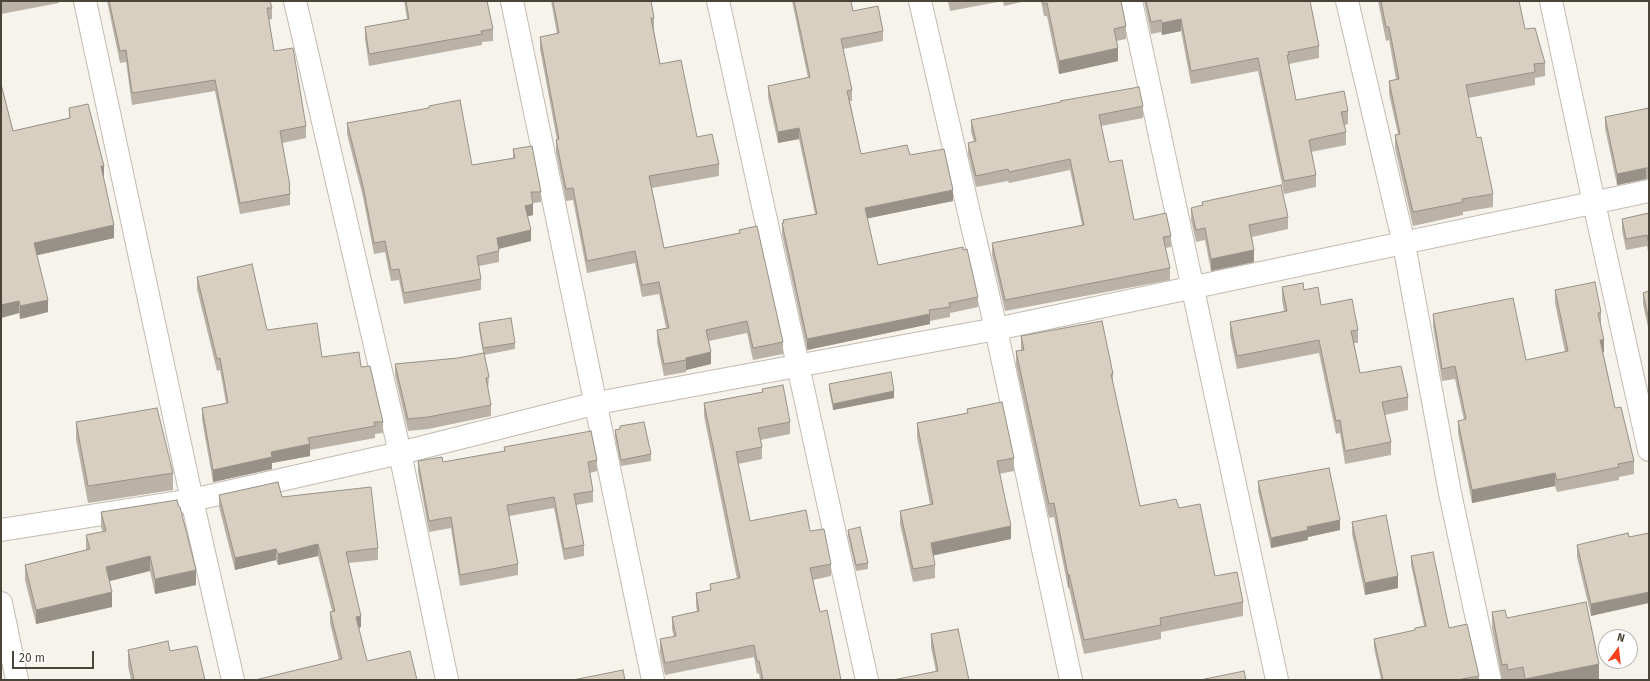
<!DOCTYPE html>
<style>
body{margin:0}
#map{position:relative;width:1650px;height:681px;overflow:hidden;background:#f6f3ec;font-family:"Fira Sans",sans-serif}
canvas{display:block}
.frame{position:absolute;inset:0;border:2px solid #4b4439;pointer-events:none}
.north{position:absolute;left:1598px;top:629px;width:40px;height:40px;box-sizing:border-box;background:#fff;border:1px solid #b7b4b0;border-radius:50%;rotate:15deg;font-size:11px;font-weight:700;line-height:16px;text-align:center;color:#4b4439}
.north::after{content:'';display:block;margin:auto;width:14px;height:18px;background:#fc3f1d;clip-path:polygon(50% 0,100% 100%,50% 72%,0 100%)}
.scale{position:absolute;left:12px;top:651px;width:82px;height:18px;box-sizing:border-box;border:2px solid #4b4439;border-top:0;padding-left:5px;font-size:12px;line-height:14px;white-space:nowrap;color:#4b4439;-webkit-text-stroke:3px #fff;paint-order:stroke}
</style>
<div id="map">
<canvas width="1650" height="681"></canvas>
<div class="frame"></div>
<div class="north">N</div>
<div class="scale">20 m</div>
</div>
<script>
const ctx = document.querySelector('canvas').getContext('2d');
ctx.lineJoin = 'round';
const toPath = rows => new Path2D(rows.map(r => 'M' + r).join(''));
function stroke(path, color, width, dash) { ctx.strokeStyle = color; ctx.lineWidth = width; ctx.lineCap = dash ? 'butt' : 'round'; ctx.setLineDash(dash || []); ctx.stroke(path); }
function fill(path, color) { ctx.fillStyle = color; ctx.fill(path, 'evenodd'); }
const street = toPath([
 [85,1,192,500,233,680],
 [295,1,400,453,447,680],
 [512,1,653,680],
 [718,1,867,680],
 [920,1,996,329,1071,680],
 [1131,1,1277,680],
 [1347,1,1404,244,1450,493,1490,680],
 [1551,1,1594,203,1649,450],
 [1,530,192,500,400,453,597,403,996,329,1649,191],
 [1,603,17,680]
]);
stroke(street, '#c2bbae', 24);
stroke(street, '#fff', 22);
fill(toPath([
 [1,1,59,1,59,3,1,14],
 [107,1,270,1,272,8,272,19,269,20,274,51,306,126,306,138,282,143,290,186,290,205,240,214,215,91,132,105,126,62,120,63],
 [404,1,487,1,493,29,493,41,482,42,482,45,369,66,365,39,365,27,407,19],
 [551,1,651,1,654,18,654,30,660,64,697,137,719,164,719,176,652,188,664,248,739,233,739,230,783,342,783,354,753,360,747,333,709,341,711,364,686,370,686,372,664,376,657,342,657,330,666,328,659,294,642,297,635,263,587,273,573,200,566,201,556,152,556,140,557,140,540,49,540,37,557,34],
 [792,1,851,1,853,11,883,31,883,41,843,49,852,90,852,101,850,101,861,154,910,155,953,201,867,218,878,265,978,297,978,307,950,313,950,317,930,321,930,324,807,350,782,234,782,223,783,223,783,220,815,214,799,139,778,143,768,97,768,86,808,78],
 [948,1,1026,1,1004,6,1003,1,950,11],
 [1041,1,1121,1,1126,26,1126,39,1116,41,1118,61,1059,74,1047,16,1044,16],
 [1144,1,1310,1,1319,46,1319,58,1289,64,1296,100,1348,111,1348,124,1344,125,1346,132,1346,145,1311,152,1316,175,1316,187,1284,194,1258,71,1191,84,1181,31,1162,35,1161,32,1151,34],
 [1378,1,1519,1,1525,29,1545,63,1545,76,1535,78,1535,85,1468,98,1477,138,1493,194,1493,207,1463,212,1463,215,1413,226,1395,148,1395,135,1398,134,1389,94,1389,81,1396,79,1389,40,1386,41],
 [1,84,13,131,69,118,69,108,104,178,103,178,114,238,37,255,48,312,20,319,19,313,1,318],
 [429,106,472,165,513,158,513,149,541,192,541,202,533,203,533,215,528,216,531,241,499,249,499,262,479,266,481,279,481,290,404,304,399,280,391,281,385,252,374,254,363,197,347,134,347,123,429,108],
 [1143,106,1143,118,1101,126,1109,162,1134,220,1171,236,1171,247,1165,248,1170,268,1170,280,1005,311,992,255,992,243,1082,225,1070,170,1009,183,1008,181,976,187,968,154,968,143,974,142,971,132,971,120],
 [1649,108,1649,179,1646,179,1617,185,1605,128,1605,117],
 [1202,202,1288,217,1288,229,1252,237,1254,262,1211,271,1205,240,1196,242,1191,220,1191,208,1202,205],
 [1649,213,1649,256,1647,246,1626,250,1622,230,1622,219],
 [197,277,267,330,322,357,361,367,383,422,383,433,375,434,375,438,310,450,310,456,272,463,272,469,213,482,202,420,202,408,226,403,220,370,217,371,197,289],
 [1282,287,1304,290,1321,305,1358,330,1358,343,1354,343,1360,373,1408,397,1408,410,1385,415,1391,442,1391,455,1345,464,1340,433,1336,434,1319,353,1237,369,1230,335,1230,322,1284,311,1282,300],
 [1555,290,1601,312,1601,325,1604,352,1603,352,1615,408,1634,461,1634,474,1619,477,1619,480,1557,492,1555,486,1472,503,1458,433,1458,421,1464,420,1455,379,1442,381,1433,326,1433,314,1526,360,1565,352,1555,303],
 [1649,291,1649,332,1643,304,1643,293],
 [479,323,515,343,515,349,484,355,489,377,488,389,491,405,491,416,428,429,408,431,395,375,395,364,458,358,483,353,479,330],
 [1021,336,1113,374,1113,386,1140,506,1179,508,1215,576,1243,602,1243,616,1161,632,1161,639,1084,654,1069,588,1068,588,1054,517,1049,518,1016,365,1016,351,1021,351],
 [829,384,894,398,833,410,829,390],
 [762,389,790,422,790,434,760,440,762,447,762,459,738,464,750,521,810,531,831,564,831,576,813,580,820,612,841,680,760,680,759,673,757,674,754,657,665,675,660,652,660,639,674,637,672,629,672,617,697,612,696,605,696,593,710,590,710,584,737,579,704,416,704,403,762,392],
 [967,409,1014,458,1014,471,999,474,1011,539,933,555,935,565,935,578,913,582,900,524,900,511,930,504,917,437,917,423,967,413],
 [76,422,173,473,173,490,88,503,76,439],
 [620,426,651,454,651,461,621,466,615,437,615,430,620,429],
 [504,447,597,460,597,471,590,473,593,491,593,502,576,505,584,545,584,556,564,560,554,508,509,516,518,564,518,575,460,586,451,528,429,532,418,472,418,461,443,462,504,451],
 [1258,481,1340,530,1308,537,1308,540,1271,548,1258,491],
 [219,495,282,497,378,548,378,560,348,563,361,627,359,628,367,661,417,680,339,660,330,623,330,612,332,611,318,556,278,565,276,560,235,570,219,507],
 [101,512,196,585,155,594,150,571,109,581,112,607,36,624,25,580,25,565,86,550,86,535,103,532,101,527],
 [1352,522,1398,588,1365,595,1352,534],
 [848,530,868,563,868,569,856,571,848,536],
 [1629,537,1591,616,1577,557,1577,545],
 [1411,556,1449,628,1479,676,1479,680,1381,680,1374,648,1374,639,1415,630,1415,628,1424,626,1411,565],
 [1492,612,1507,618,1599,679,1595,680,1502,680,1492,628],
 [931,634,969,680,936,672,931,647],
 [128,650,170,651,205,680,131,680,128,666]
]), '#bab2a6');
fill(toPath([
 [1181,19,1181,31,1162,35,1162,23],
 [1118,48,1118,61,1059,74,1059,61],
 [799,128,799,139,778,143,778,132],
 [101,166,104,166,104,178,101,179],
 [1646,168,1646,179,1617,185,1617,174],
 [953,190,953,201,865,219,865,208],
 [533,204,533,215,525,217,525,206],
 [114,225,114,238,34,256,34,243],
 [531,230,531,241,497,249,497,238],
 [1254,250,1254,262,1211,271,1211,259],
 [48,300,48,312,20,319,20,306],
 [19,301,19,313,1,318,1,305],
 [930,314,930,324,807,350,807,339],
 [1600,340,1604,340,1604,352,1600,353],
 [711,352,711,364,686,370,686,358],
 [894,391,894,398,833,410,833,404],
 [310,444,310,456,272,463,272,469,213,482,213,470,271,452],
 [1555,473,1555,486,1472,503,1472,490],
 [1340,520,1340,530,1308,537,1308,540,1271,548,1271,538,1307,527],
 [1011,526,1011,539,931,556,931,543],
 [318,544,318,556,278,565,278,554],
 [276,549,276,560,235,570,235,558],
 [150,556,150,571,106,582,106,567],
 [196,570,196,585,155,594,155,579],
 [1069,574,1069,588,1068,588,1068,575],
 [1398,576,1398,588,1365,595,1365,583],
 [112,592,112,607,36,624,36,610],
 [1649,592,1649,603,1591,616,1591,604],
 [361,616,361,627,356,628,356,617],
 [1,651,2,651,2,668,1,668],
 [1599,664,1599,679,1595,680,1525,680,1525,679]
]), '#979187');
const building = toPath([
 [109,1,270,1,272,8,267,8,274,51,293,48,306,126,280,131,290,186,289,186,290,194,240,203,215,80,132,93,126,50,120,51,109,1],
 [406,1,487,1,493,29,481,31,482,34,369,54,365,27,409,19,406,1],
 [553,1,651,1,654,18,651,18,660,64,681,60,697,137,712,134,719,164,649,176,664,248,740,233,739,230,757,226,783,342,753,348,747,321,706,330,711,352,686,358,686,360,664,364,657,330,669,328,659,282,642,285,635,251,587,261,573,188,566,189,556,140,559,139,540,37,559,33,553,1],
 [794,1,851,1,853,11,878,6,883,31,841,39,852,90,847,91,861,154,907,145,910,155,944,149,953,190,865,208,878,265,963,247,963,250,967,249,978,297,949,303,950,307,929,310,930,314,807,339,782,223,784,223,783,220,817,214,799,128,778,132,768,86,810,77,794,1],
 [1043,1,1121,1,1126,26,1114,29,1118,48,1059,61,1047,3,1044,4,1043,1],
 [1146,1,1310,1,1319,46,1288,52,1289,55,1287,55,1296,100,1344,91,1348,111,1341,112,1346,132,1309,140,1316,175,1284,181,1258,58,1191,71,1181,19,1162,23,1161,20,1151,22,1146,1],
 [1381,1,1519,1,1525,29,1535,28,1545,63,1534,64,1535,72,1466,85,1477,138,1481,137,1493,194,1462,199,1463,202,1413,212,1395,135,1400,134,1389,81,1399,79,1389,27,1386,27,1381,1],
 [1,84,13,131,70,118,69,108,88,104,104,166,101,166,114,225,34,243,48,300,20,306,19,301,1,305,1,84],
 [1139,87,1143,106,1099,115,1109,162,1122,160,1134,220,1166,213,1171,236,1163,237,1170,268,1005,300,992,243,1084,225,1070,159,1009,172,1008,169,976,176,968,143,976,141,971,120,1061,102,1060,101,1139,87],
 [460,100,472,165,515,158,513,149,532,146,541,192,531,192,533,204,525,206,531,230,497,238,499,251,477,256,481,279,404,293,399,269,391,270,385,241,374,243,363,186,347,123,429,108,429,106,460,100],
 [1649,108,1649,168,1646,168,1617,174,1605,117,1649,108],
 [1281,185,1288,217,1249,225,1254,250,1211,259,1205,228,1196,230,1191,208,1203,205,1202,202,1281,185],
 [1649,213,1649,245,1647,235,1626,239,1622,219,1649,213],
 [252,264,267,330,317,323,322,357,359,352,361,367,370,366,383,422,374,422,375,426,308,438,310,444,271,452,272,457,213,470,202,408,228,403,220,358,217,359,197,277,252,264],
 [1595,282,1601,312,1598,313,1604,340,1600,340,1615,408,1621,407,1634,461,1618,464,1619,467,1557,480,1555,473,1472,490,1458,421,1466,419,1455,366,1442,369,1433,314,1513,298,1526,360,1568,351,1555,290,1595,282],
 [1303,283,1304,290,1318,287,1321,305,1352,299,1358,330,1351,331,1360,373,1401,366,1408,397,1382,402,1391,442,1345,451,1340,420,1336,421,1319,340,1237,356,1230,322,1287,311,1282,287,1303,283],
 [1649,291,1649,321,1643,293,1649,291],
 [511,318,515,343,483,348,479,323,511,318],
 [1102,321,1113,374,1111,374,1140,506,1176,499,1179,508,1200,504,1215,576,1237,572,1243,602,1160,618,1161,625,1084,640,1069,574,1068,575,1054,503,1049,504,1016,351,1024,350,1021,336,1102,321],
 [484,353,489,377,486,378,491,405,428,417,408,419,395,364,458,358,484,353],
 [891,372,894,391,833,404,829,384,891,372],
 [783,385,790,422,758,428,762,447,736,452,750,521,806,510,810,531,824,529,831,564,810,568,820,612,827,610,841,680,763,680,759,661,757,661,754,645,665,663,660,639,676,636,672,617,699,611,696,593,711,590,710,584,740,578,704,403,763,392,762,389,783,385],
 [1002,402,1014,458,997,461,1011,526,931,543,935,565,913,569,900,511,933,504,917,423,968,413,967,409,1002,402],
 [157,408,173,473,88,486,76,422,157,408],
 [644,422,651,454,621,460,615,430,620,429,620,426,644,422],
 [591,431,597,460,588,462,593,491,574,494,584,545,564,549,554,497,507,505,518,564,460,575,451,517,429,521,418,461,442,457,443,462,505,451,504,447,591,431],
 [1329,468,1340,520,1307,527,1308,530,1271,538,1258,481,1329,468],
 [278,482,282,497,371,487,378,548,346,552,361,616,356,617,367,661,410,651,417,680,255,680,342,659,330,612,335,611,318,544,278,554,276,549,235,558,219,495,278,482],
 [177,500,179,507,180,507,196,570,155,579,150,556,106,567,112,592,36,610,25,565,90,549,86,535,106,531,101,512,177,500],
 [1386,515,1398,576,1365,583,1352,522,1386,515],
 [860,527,868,563,856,565,848,530,860,527],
 [1628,533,1629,537,1649,533,1649,592,1591,604,1577,545,1628,533],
 [1433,552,1449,628,1467,624,1479,676,1457,680,1383,680,1374,639,1415,630,1415,628,1426,626,1411,556,1433,552],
 [1586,602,1599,664,1525,679,1523,667,1508,670,1507,664,1502,665,1492,612,1505,610,1507,618,1586,602],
 [958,629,969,680,893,680,938,671,931,634,958,629],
 [168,641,170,651,197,646,205,680,134,680,128,650,168,641],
 [623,670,625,680,573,680,623,670],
 [1244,671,1246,680,1200,680,1244,671]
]);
fill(building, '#d8cfc1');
stroke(building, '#979187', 1);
</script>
